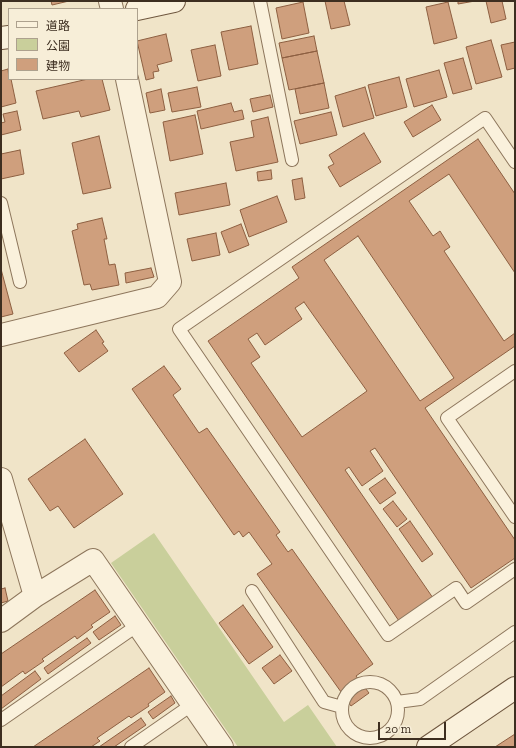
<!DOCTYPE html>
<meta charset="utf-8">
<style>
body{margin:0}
#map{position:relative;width:516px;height:748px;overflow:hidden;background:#f0e4c8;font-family:"Zilla Slab","Noto Sans JP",serif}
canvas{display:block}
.frame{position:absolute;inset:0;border:2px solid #3d2e20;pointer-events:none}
.legend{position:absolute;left:8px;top:8px;width:130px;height:72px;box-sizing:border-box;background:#f7eed8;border:1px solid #ada18e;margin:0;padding:5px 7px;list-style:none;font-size:12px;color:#3d2e20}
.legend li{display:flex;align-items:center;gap:8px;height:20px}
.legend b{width:20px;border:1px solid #ada18e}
.scale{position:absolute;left:378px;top:722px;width:68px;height:18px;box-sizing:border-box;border:2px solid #3d2e20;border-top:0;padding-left:5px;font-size:12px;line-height:14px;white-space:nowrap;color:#3d2e20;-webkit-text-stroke:3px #f7eed8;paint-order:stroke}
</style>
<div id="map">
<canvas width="516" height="748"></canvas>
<div class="frame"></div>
<ul class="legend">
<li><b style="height:5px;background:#faf1dc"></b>道路</li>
<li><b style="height:11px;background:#c9cf9b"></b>公園</li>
<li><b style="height:11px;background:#cf9f7d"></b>建物</li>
</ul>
<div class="scale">20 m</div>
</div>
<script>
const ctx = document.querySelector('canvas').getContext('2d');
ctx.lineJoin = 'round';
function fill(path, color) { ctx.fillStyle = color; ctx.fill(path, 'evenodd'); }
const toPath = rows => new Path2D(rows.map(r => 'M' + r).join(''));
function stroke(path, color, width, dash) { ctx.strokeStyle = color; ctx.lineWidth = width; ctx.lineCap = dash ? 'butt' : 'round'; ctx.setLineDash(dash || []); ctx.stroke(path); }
fill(toPath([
 [154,533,284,722,308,705,337,747,238,747,111,563]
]), '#c9cf9b');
const building = toPath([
 [51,1,69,1,52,5,51,1],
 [325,1,344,1,350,25,331,29,325,1],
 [458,1,475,1,458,4,458,1],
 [486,1,502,1,506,19,491,23,486,1],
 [303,2,309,33,282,39,276,8,303,2],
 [448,2,457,38,434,44,426,7,448,2],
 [251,26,258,64,229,70,221,32,251,26],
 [166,34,172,61,157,65,159,71,153,72,154,78,146,80,137,41,166,34],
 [314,36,317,51,282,58,279,43,314,36],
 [491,40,502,77,476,84,466,47,491,40],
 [515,42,515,68,507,70,501,45,515,42],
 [215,45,221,76,198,81,191,50,215,45],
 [317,51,324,83,289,90,282,58,317,51],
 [463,58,472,89,453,94,444,63,463,58],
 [8,69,9,79,11,79,16,103,1,107,1,71,8,69],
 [439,70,447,97,414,107,406,79,439,70],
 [399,77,407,107,376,116,368,85,399,77],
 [88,79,102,79,110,110,81,117,79,111,43,119,36,91,88,79],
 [324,83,329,108,300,114,295,89,324,83],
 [197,87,201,107,172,112,168,93,197,87],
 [365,87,374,118,343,127,335,96,365,87],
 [161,89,165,110,150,113,146,93,161,89],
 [270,95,273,107,253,112,250,99,270,95],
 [231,103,234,112,242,110,244,119,201,129,197,111,231,103],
 [432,105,441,120,413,137,404,122,432,105],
 [17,111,21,130,1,135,1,123,5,122,3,114,17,111],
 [331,112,337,135,300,144,294,121,331,112],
 [195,115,203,154,170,161,163,122,195,115],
 [268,117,278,162,236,171,230,142,254,137,251,121,268,117],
 [364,133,381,162,340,187,328,167,334,164,329,155,364,133],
 [99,136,111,188,83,194,72,143,99,136],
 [478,139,515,194,515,273,449,174,409,201,433,236,440,231,450,247,444,251,504,341,515,333,515,346,425,408,515,540,515,558,471,588,375,448,370,451,383,471,362,486,349,467,345,470,433,598,399,621,208,341,299,278,292,267,478,139],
 [358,236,454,378,420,401,324,260,358,236],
 [304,302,367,391,302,437,251,363,260,357,248,339,257,333,265,345,302,319,295,308,304,302],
 [20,150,24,174,1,179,1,154,20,150],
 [271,170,272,179,258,181,257,172,271,170],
 [302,178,305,198,295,200,292,180,302,178],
 [226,183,230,205,179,215,175,193,226,183],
 [277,196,287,222,249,237,240,210,277,196],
 [102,218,107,239,104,239,109,265,115,264,119,285,92,290,90,284,84,285,72,231,78,229,77,224,102,218],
 [241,224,249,245,229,253,221,232,241,224],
 [216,233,220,255,192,261,187,239,216,233],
 [151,268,154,277,126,283,125,273,151,268],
 [1,269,13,314,1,317,1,269],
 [96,330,104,342,102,343,108,351,79,372,64,353,96,330],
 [164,366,181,389,173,395,199,433,207,428,280,532,276,535,288,552,292,549,373,664,356,676,369,693,351,706,257,574,272,564,249,532,243,537,239,531,234,535,132,389,164,366],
 [85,439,123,494,74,528,58,506,50,511,28,479,85,439],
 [385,478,396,493,380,504,369,489,385,478],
 [393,501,407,519,397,527,383,509,393,501],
 [410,521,433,554,422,562,399,529,410,521],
 [5,588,8,601,1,603,1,589,5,588],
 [95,590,110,612,91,625,93,627,77,639,75,636,42,659,44,661,25,674,23,671,1,687,1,654,95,590],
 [243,605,273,647,249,664,219,623,243,605],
 [115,616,121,625,99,640,93,632,115,616],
 [87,638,91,643,48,674,44,668,87,638],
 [280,655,292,671,274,684,262,668,280,655],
 [149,668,165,692,148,704,149,706,131,718,129,716,97,738,100,741,91,747,33,747,149,668],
 [35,671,41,679,1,709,1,696,35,671],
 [171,696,175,703,153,719,148,712,171,696],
 [141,718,146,725,114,747,99,747,141,718],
 [515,734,515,747,495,747,515,734]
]);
fill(building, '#cf9f7d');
stroke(building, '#8d5f41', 1);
const lane = toPath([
 [260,1,292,160],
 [515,162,485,118,179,329,388,635,456,588,466,603,515,569],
 [1,203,20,282],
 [515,371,447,418,515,517],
 [252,591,324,702,342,707],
 '342 710a28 28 0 1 1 56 0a28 28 0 1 1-56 0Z',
 [397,702,420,699,515,632],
 [1,720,138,625],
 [131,747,193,704]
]);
const street = toPath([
 [110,1,112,9],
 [1,335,157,297,170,282,127,79],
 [1,479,35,596],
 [1,621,35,596,93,560,222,747]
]);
const secondary = toPath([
 [137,9,174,1],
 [1,38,9,37],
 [428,747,515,688]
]);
stroke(lane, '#8d765c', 14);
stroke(street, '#8d765c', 24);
stroke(secondary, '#6f573f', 24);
stroke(lane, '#faf1dc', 12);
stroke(street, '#faf1dc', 22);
stroke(secondary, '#faf1dc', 22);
</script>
